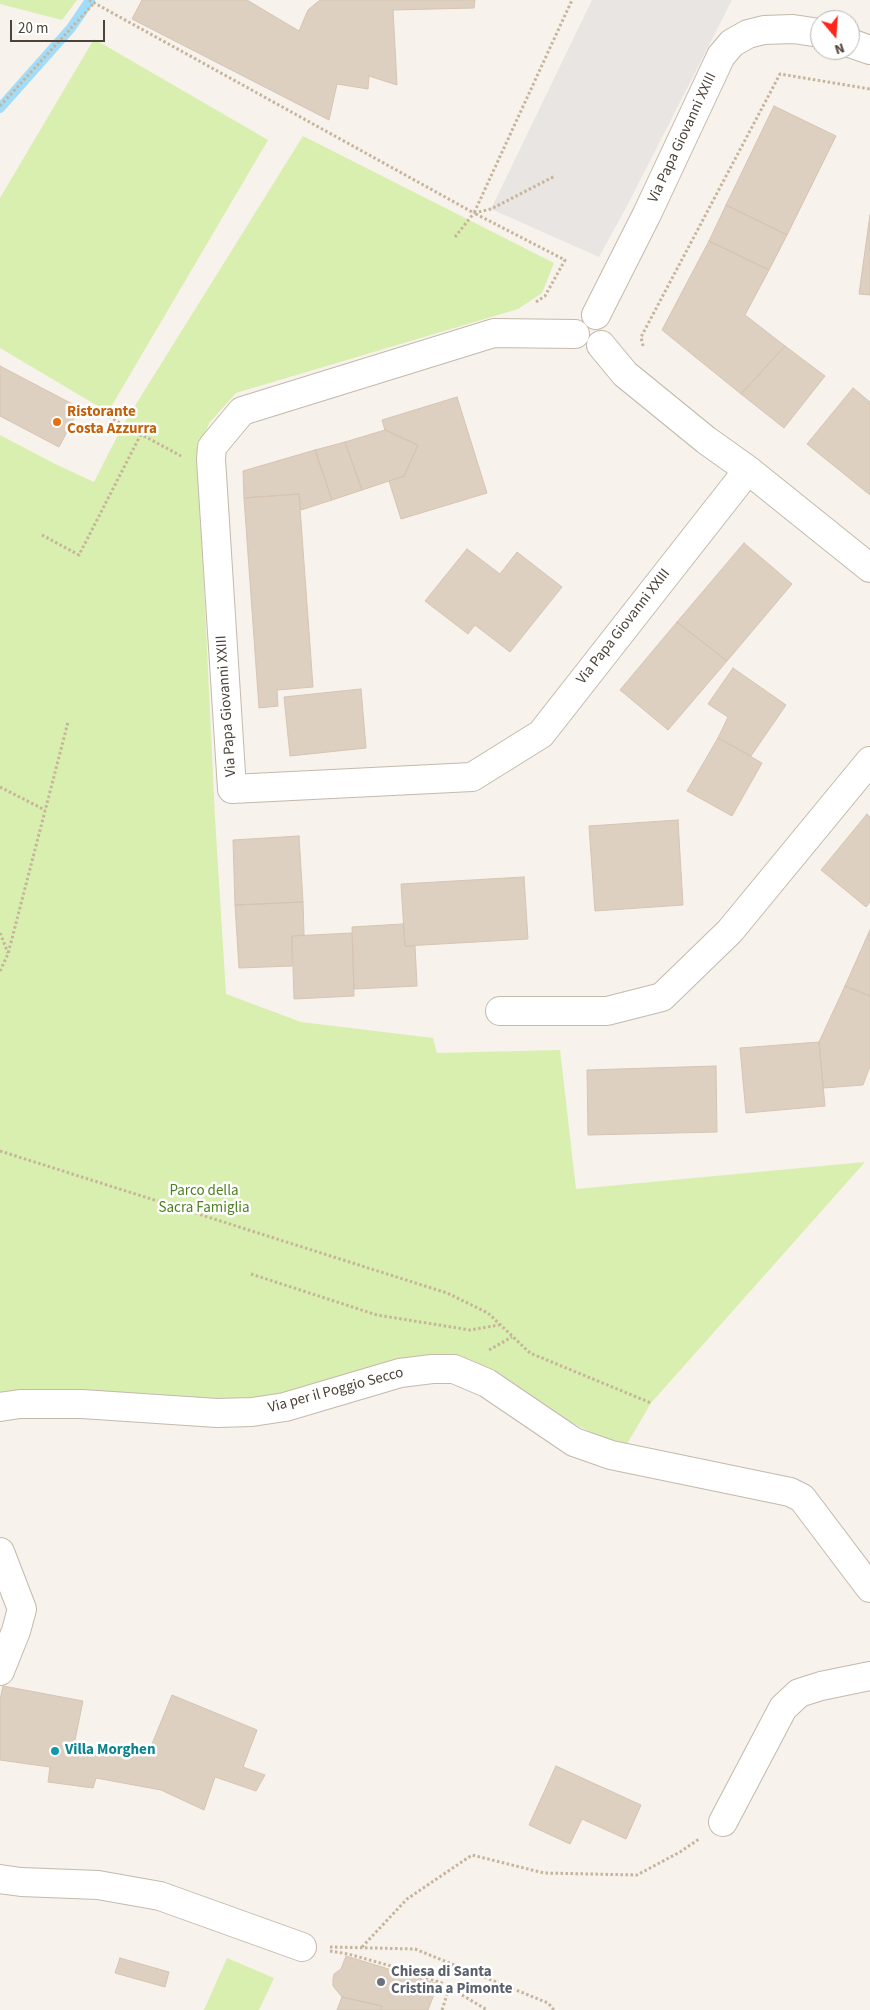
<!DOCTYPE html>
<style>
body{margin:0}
#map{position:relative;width:870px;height:2010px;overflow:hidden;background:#f7f2eb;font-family:"Source Sans 3",sans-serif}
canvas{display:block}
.north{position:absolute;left:810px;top:10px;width:50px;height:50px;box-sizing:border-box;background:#fff;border:1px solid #b7b3af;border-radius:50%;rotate:162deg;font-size:14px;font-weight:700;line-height:20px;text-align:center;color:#4c4237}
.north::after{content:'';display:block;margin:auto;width:18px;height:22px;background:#ff2619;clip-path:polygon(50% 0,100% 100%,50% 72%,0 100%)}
.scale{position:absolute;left:10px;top:20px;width:95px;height:22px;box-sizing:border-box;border:2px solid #4c4237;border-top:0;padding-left:6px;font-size:15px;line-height:18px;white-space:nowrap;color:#4c4237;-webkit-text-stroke:4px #fff;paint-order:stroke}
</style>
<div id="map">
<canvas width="870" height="2010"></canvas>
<div class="north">N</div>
<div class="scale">20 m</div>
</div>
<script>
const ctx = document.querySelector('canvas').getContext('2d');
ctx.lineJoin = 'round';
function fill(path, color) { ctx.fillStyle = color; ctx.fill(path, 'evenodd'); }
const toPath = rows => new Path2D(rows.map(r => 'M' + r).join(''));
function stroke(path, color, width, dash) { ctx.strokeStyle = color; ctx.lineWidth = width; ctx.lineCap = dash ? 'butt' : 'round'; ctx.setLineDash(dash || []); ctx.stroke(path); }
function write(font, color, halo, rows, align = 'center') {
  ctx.font = font + ' "Source Sans 3",sans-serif'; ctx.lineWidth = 5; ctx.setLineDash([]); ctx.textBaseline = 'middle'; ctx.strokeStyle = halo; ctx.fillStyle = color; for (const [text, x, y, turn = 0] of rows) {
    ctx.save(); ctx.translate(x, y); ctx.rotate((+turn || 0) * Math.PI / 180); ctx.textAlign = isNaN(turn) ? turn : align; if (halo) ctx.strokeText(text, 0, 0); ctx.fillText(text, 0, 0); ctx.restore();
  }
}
fill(toPath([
 [0,0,77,0,62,20,0,4],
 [94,39,268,140,108,412,0,348,0,198],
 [303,136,554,263,542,293,518,309,236,393,209,423,200,447,198,460,215,818,226,994,301,1022,433,1038,437,1053,560,1050,576,1189,865,1162,651,1403,624,1449,461,1366,242,1403,0,1402,0,435,55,464,94,482,123,425],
 [227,1958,274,1978,259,2010,204,2010]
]), '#d8efaf');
fill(toPath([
 [592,0,732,0,628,204,599,257,491,209]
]), '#e8e5e2');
stroke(toPath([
 [0,108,71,28,90,0]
]), '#a1ddf9', 10);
const building = toPath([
 [142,0,247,0,299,31,308,10,320,0,475,0,474,8,393,10,397,85,369,76,368,89,337,84,329,120,132,19,142,0],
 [774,106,836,136,787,235,726,205,774,106],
 [726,205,787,235,769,270,709,241,726,205],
 [870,215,870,295,859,294,870,215],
 [709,241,769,270,745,315,785,346,741,394,662,330,709,241],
 [785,346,825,376,784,428,741,394,785,346],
 [0,366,80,408,59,447,0,416,0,366],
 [853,388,870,402,870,495,807,444,853,388],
 [457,397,487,493,401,519,389,481,404,476,418,445,385,430,382,420,457,397],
 [385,430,418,445,404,476,362,490,345,442,385,430],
 [345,442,362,490,332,500,315,450,345,442],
 [315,450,332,500,301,510,299,494,244,498,243,471,315,450],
 [299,494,313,687,277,690,278,706,259,708,244,498,299,494],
 [744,543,792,584,727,661,677,622,744,543],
 [467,549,500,574,517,552,562,587,510,652,475,625,468,634,425,601,467,549],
 [677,622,727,661,668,730,620,690,677,622],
 [733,668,786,705,751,756,718,738,728,717,708,704,733,668],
 [361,689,366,748,290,756,284,697,361,689],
 [718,738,762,763,732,816,687,791,718,738],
 [867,814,870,817,870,902,866,907,821,870,867,814],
 [678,820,683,905,595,911,589,826,678,820],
 [299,836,303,902,235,905,233,840,299,836],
 [524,877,528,939,405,946,401,884,524,877],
 [303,902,304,935,292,936,292,966,239,968,235,905,303,902],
 [403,924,405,946,415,946,417,986,354,989,352,927,403,924],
 [870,930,870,996,845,986,870,930],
 [352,933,354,996,294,999,292,936,352,933],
 [845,986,870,996,870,1066,863,1085,823,1088,819,1042,845,986],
 [819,1042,825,1106,746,1113,740,1048,819,1042],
 [716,1066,717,1132,588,1135,587,1070,716,1066],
 [3,1686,83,1701,74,1745,147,1756,172,1695,257,1730,243,1767,265,1775,256,1791,215,1777,204,1810,161,1790,96,1778,93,1788,48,1782,50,1767,0,1760,0,1700,3,1686],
 [556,1766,641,1805,626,1839,582,1819,570,1844,529,1825,556,1766],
 [346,1956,438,1984,428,2010,381,2010,382,2006,342,1997,333,1986,333,1979,334,1974,341,1969,346,1956],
 [120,1958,169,1972,165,1987,115,1973,120,1958],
 [342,1997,382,2006,381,2010,337,2010,342,1997]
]);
fill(building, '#ddd0c1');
stroke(building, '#d6c4b1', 1);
const street = toPath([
 [850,43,870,50],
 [596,315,647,214,721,56,732,43,748,34,764,30,793,29,820,33],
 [575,334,494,333,242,411,212,447,211,459,232,789,472,777,541,734,748,470],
 [601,345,625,374,641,387,706,440,748,470,870,568],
 [500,1011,607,1011,662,997,730,931,870,761],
 [0,1407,20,1404,82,1404,217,1413,252,1412,285,1407,400,1373,432,1369,454,1369,487,1383,574,1442,611,1455,790,1492,802,1498,870,1588],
 [0,1552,22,1609,16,1631,0,1671],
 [723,1822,783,1708,799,1693,821,1686,870,1676],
 [0,1879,21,1882,98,1885,160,1896,302,1947]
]);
stroke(street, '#c4b9ac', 30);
stroke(toPath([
 [89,0,474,213,491,209,555,176],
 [0,106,94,3],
 [455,237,474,213],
 [536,302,545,296,565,260,474,213,572,0],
 [643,346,641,337,780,74,870,89],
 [100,412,181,456],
 [42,535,79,555,141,434],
 [0,787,45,810],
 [0,933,8,953],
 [0,971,8,954,68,722],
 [0,1151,447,1293,488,1313,530,1353,651,1403],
 [251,1274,377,1315,470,1330,499,1325],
 [489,1350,512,1337],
 [330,1947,415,1949,548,2003,554,2010],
 [362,1947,407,1899,472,1855,544,1873,637,1875,680,1852,699,1839],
 [330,1951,348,1954,402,1969,442,1983,487,2010],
 [442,2010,449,1988]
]), '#c7b49b', 3, [2.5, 2.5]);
stroke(street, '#fff', 28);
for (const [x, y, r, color] of [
 [57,422,5,"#e8710a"],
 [55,1751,5,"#0f9aa8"],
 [381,1982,5,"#6b7280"]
]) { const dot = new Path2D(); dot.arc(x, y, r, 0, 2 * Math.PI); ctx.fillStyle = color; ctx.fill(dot); stroke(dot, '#fff', 2); }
write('15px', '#4c4237', '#fff', [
 ["Via Papa Giovanni XXIII",683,138,-65],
 ["Via Papa Giovanni XXIII",624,627,-52],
 ["Via Papa Giovanni XXIII",227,706,-94],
 ["Via per il Poggio Secco",336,1391,-15]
]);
write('bold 15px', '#c56008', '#fff', [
 ["Ristorante",67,413],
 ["Costa Azzurra",67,430]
], 'left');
write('15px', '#4e8121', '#fff', [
 ["Parco della",204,1192],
 ["Sacra Famiglia",204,1209]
]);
write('bold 15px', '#0d838f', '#fff', [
 ["Villa Morghen",65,1751]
], 'left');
write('bold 15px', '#5b616d', '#fff', [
 ["Chiesa di Santa",391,1973],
 ["Cristina a Pimonte",391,1990]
], 'left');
</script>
